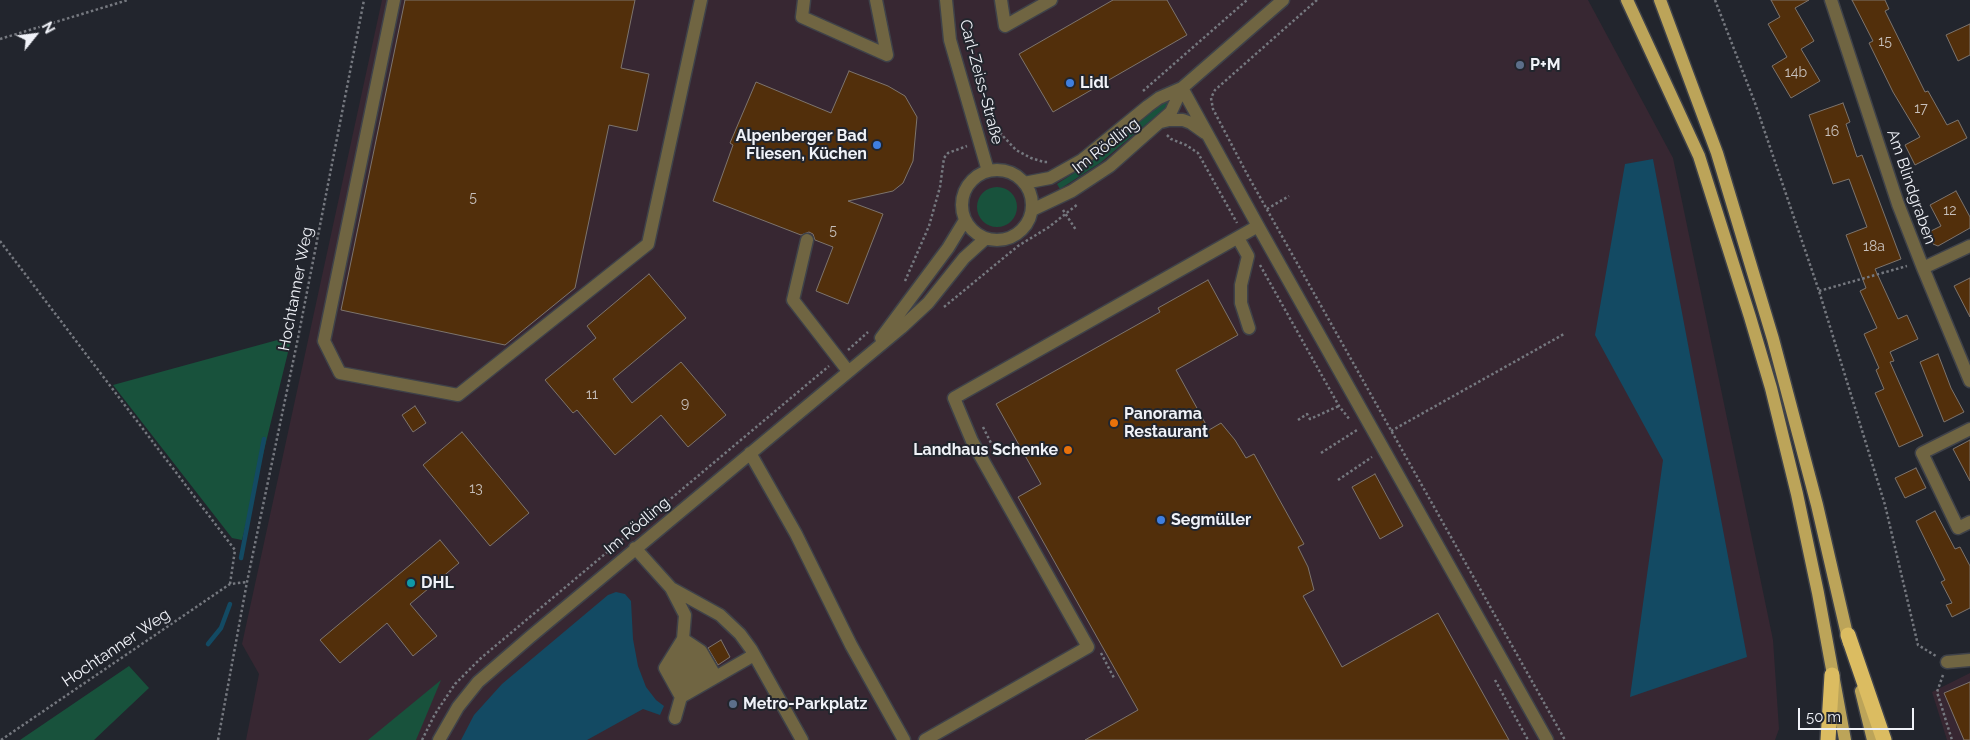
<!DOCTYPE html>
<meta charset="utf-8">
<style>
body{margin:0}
#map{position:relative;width:1970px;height:740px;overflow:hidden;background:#22252d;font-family:Raleway,sans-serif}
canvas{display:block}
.north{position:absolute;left:10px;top:10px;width:50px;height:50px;-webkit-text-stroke:4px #22252d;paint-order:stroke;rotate:61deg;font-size:14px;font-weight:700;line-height:20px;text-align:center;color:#f0f2f8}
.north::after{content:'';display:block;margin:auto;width:18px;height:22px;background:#f0f2f8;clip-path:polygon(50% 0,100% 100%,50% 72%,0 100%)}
.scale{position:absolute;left:1798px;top:708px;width:116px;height:22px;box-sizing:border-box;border:2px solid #f0f2f8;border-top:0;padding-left:6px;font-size:15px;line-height:18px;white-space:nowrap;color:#f0f2f8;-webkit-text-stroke:4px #22252d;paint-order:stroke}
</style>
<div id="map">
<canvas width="1970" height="740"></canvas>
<div class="north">N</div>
<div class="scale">50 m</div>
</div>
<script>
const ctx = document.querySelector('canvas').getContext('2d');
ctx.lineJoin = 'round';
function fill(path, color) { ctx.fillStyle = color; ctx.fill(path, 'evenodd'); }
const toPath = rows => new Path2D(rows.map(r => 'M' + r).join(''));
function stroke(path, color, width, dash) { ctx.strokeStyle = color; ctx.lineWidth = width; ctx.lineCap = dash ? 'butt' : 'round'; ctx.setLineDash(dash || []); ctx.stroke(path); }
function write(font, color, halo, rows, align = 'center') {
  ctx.font = font + ' Raleway,sans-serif'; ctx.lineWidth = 4; ctx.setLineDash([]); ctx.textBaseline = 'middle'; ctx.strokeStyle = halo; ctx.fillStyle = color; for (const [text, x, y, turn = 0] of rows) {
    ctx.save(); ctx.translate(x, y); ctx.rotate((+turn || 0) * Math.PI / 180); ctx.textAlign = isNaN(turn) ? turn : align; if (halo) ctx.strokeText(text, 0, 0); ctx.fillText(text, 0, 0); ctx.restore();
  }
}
fill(toPath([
 [382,0,1588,0,1673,158,1773,640,1779,729,1775,740,246,740,259,674,242,644],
 [1970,673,1970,740,1947,740,1932,692]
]), '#372732');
fill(toPath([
 [1171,95,1175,100,1100,163,1060,189,1057,184,1097,158],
 '977 207a20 20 0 1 1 40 0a20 20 0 1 1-40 0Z',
 [292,336,242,540,232,538,113,385],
 [129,666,149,688,94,740,20,740],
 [441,680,416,740,368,740]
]), '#18523c');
fill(toPath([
 [1653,159,1747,657,1630,697,1663,460,1595,335,1625,164],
 [616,592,625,594,631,601,633,639,638,666,646,687,656,700,664,706,660,715,643,709,587,740,461,740,474,715,502,684,608,595]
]), '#134a63');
stroke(toPath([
 [241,558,264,439],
 [208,644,221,628,230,604]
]), '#134a63', 4.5);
const building = toPath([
 [405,0,635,0,621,68,649,74,637,131,609,125,575,288,505,345,341,310,405,0],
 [1113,0,1167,0,1187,35,1053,112,1019,54,1113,0],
 [1771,0,1809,0,1795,8,1814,41,1801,49,1820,81,1791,98,1772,66,1787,57,1768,24,1780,17,1771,0],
 [1852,0,1885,0,1889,9,1885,11,1925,92,1928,91,1947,125,1958,120,1967,138,1915,165,1905,145,1920,137,1893,92,1869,43,1873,41,1852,0],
 [1970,24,1970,55,1958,61,1946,35,1970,24],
 [849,71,888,86,905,96,917,117,913,161,903,183,893,191,848,201,883,214,848,304,816,291,833,247,815,240,813,234,809,232,801,235,713,201,733,145,730,143,756,82,831,113,849,71],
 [1843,103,1850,122,1846,124,1857,157,1862,155,1901,259,1875,269,1898,319,1907,315,1918,339,1890,352,1894,361,1890,362,1923,436,1899,447,1875,393,1884,389,1876,370,1879,368,1864,334,1877,328,1860,291,1866,288,1846,235,1867,227,1849,179,1833,184,1809,115,1843,103],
 [1956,191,1970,217,1970,228,1938,246,1933,244,1927,233,1941,226,1930,205,1956,191],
 [649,274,686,318,613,379,632,403,681,362,726,415,688,447,661,415,615,455,577,410,573,413,545,380,596,338,587,326,649,274],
 [1970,278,1970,317,1954,286,1970,278],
 [1208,280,1238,335,1176,370,1209,430,1221,423,1235,440,1246,458,1254,454,1304,544,1298,547,1308,567,1314,590,1303,596,1342,667,1438,613,1509,740,1085,740,1138,710,1018,497,1041,484,996,404,1160,312,1158,308,1208,280],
 [1938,354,1951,388,1964,412,1944,422,1920,362,1938,354],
 [415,406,426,423,413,432,402,415,415,406],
 [462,432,529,513,490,546,423,465,462,432],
 [1970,440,1970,481,1953,449,1970,440],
 [1916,468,1926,488,1905,498,1895,478,1916,468],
 [1375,474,1403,526,1380,539,1352,487,1375,474],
 [1935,511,1955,549,1960,547,1970,566,1970,608,1952,617,1946,605,1952,603,1941,582,1945,580,1916,521,1935,511],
 [440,540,459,563,410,604,437,636,413,656,387,623,340,663,320,640,440,540],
 [721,640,730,657,718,665,708,648,721,640],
 [1970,682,1970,740,1964,740,1944,693,1970,682]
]);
fill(building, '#522f0b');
stroke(building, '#7d746d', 1);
const minor = toPath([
 [394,0,324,341,340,373,458,395,648,244,701,0],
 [804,0,802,17,887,55,876,0],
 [946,0,950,40,988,171],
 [1001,0,1005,26,1051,0],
 [1831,0,1898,204,1923,268,1970,381],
 [1182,88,1258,226,1547,740],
 [1161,122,1169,120,1183,120,1191,123,1205,133],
 '962 205a35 35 0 1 1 70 0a35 35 0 1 1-70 0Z',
 [1024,183,1050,178,1082,160,1148,106,1159,98,1182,88,1283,0],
 [1032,210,1072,191,1110,166,1171,112,1182,88],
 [1238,238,1248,256,1241,285,1241,303,1249,328],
 [807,240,793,300,848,371],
 [1923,268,1970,246],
 [881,338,948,248,965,220],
 [1970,429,1922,453,1958,528,1970,522],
 [750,453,796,534,851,645,904,740],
 [635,548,671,588,685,615,683,639,701,651,716,677],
 [671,588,720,615,740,634,751,649,802,740],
 [684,642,707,682],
 [683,647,683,661,698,687],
 [678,654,674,666,688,692],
 [1947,662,1970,660],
 [681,697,754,655],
 [675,718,681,697,665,668,683,639],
 [439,740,458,707,478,682,530,637,901,328,928,303,964,258,985,239],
 [925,740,1088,647,972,441,954,398,1258,226]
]);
const major = toPath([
 [1627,0,1699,156,1750,317,1771,388,1797,494,1818,593,1845,740],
 [1660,0,1717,153,1773,339,1817,505,1849,643],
 [1861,691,1873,740]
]);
const highway = toPath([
 [1848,635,1884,740],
 [1828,740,1832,675]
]);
stroke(minor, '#3f4249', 15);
stroke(major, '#3f4249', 15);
stroke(highway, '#3f4249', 18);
stroke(toPath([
 [1317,0,1215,90,1211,98,1213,109,1247,174,1565,740],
 [1715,0,1755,103,1819,291,1885,505,1918,645,1936,656],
 [0,39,128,0],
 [1143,91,1247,0],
 [987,111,1002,135,1016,150,1031,158,1044,162,1049,162],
 [1167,135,1171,139,1186,145,1198,153,1237,223],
 [992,138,1002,135],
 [1267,209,1289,196],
 [1063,210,1076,230],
 [0,241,235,550,230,584],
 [1260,265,1339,406,1350,420],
 [905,281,929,226,940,187,944,158,948,153,967,146],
 [1819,291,1907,266],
 [944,307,1018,246,1049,227,1078,204],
 [848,350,868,332],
 [1298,420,1307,414,1310,419,1339,406],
 [983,427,995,451],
 [1391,431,1564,334],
 [1321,453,1357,430],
 [1338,480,1372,457],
 [1101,653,1114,678],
 [1943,675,1937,692,1952,740],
 [1495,680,1528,740],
 [1,740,230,584,247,582],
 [218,740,247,582,298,338,364,0],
 [422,740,435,714,455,684,481,658,829,366]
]), '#75787f', 2.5, [2.5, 2.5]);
stroke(minor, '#706542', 12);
stroke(major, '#bca459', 12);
stroke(highway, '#dbbc61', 15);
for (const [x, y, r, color] of [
 [1520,65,5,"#5c6f8a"],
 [1070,83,5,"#3f7fe0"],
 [877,145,5,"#3f7fe0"],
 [1114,423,5,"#e8710a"],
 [1068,450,5,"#e8710a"],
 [1161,520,5,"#3f7fe0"],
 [411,583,5,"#0f9aa8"],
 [733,704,5,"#5c6f8a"]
]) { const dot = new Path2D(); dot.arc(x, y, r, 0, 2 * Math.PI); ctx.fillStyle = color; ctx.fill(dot); stroke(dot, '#22252d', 2); }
write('14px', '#c8c1bd', null, [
 ["15",1885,42],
 ["14b",1796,73],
 ["17",1921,109],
 ["16",1832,132],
 ["5",473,198],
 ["12",1950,211],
 ["5",833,231],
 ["18a",1874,247],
 ["11",592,395],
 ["9",685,404],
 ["13",476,489]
]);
write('bold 16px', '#f0f2f8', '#22252d', [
 ["P+M",1530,65],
 ["Lidl",1080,83],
 ["Alpenberger Bad",867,136,"right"],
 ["Fliesen, Küchen",867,154,"right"],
 ["Panorama",1124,414],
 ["Restaurant",1124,432],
 ["Landhaus Schenke",1058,450,"right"],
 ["Segmüller",1171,520],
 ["DHL",421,583],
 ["Metro-Parkplatz",743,704]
], 'left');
write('16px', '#f0f2f8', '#22252d', [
 ["Carl-Zeiss-Straße",981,82,75],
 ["Im Rödling",1106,146,-38],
 ["Am Blindgraben",1911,187,71],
 ["Hochtanner Weg",296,289,-79],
 ["Im Rödling",637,526,-40],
 ["Hochtanner Weg",116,648,-34]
]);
</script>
